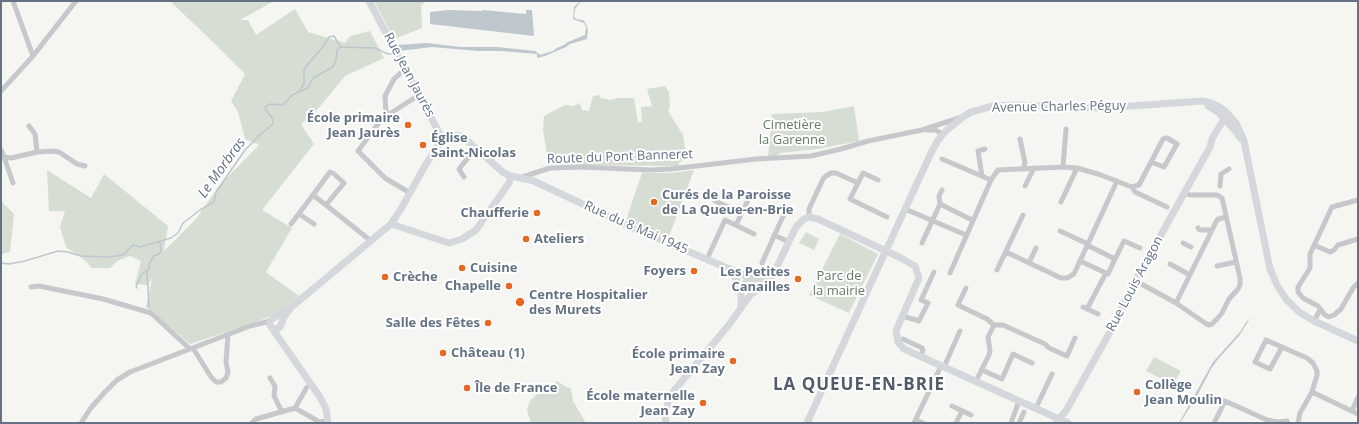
<!DOCTYPE html>
<meta charset="utf-8">
<style>
body{margin:0}
#map{position:relative;width:1359px;height:424px;overflow:hidden;background:#f5f6f2;font-family:"Open Sans",sans-serif}
canvas{display:block}
.frame{position:absolute;inset:0;border:2px solid #647284;pointer-events:none}
</style>
<div id="map">
<canvas width="1359" height="424"></canvas>
<div class="frame"></div>
</div>
<script>
const ctx = document.querySelector('canvas').getContext('2d');
ctx.lineJoin = 'round';
function fill(path, color) { ctx.fillStyle = color; ctx.fill(path, 'evenodd'); }
const toPath = rows => new Path2D(rows.map(r => 'M' + r).join(''));
function stroke(path, color, width, dash) { ctx.strokeStyle = color; ctx.lineWidth = width; ctx.lineCap = dash ? 'butt' : 'round'; ctx.setLineDash(dash || []); ctx.stroke(path); }
function write(font, color, halo, rows, align = 'center') {
  ctx.font = font + ' "Open Sans",sans-serif'; ctx.lineWidth = 4; ctx.setLineDash([]); ctx.textBaseline = 'middle'; ctx.strokeStyle = halo; ctx.fillStyle = color; for (const [text, x, y, turn = 0] of rows) {
    ctx.save(); ctx.translate(x, y); ctx.rotate((+turn || 0) * Math.PI / 180); ctx.textAlign = isNaN(turn) ? turn : align; if (halo) ctx.strokeText(text, 0, 0); ctx.fillText(text, 0, 0); ctx.restore();
  }
}
fill(toPath([
 [170,1,274,1,240,20,248,20,256,35,295,9,308,32,345,43,350,36,370,31,384,58,345,76,312,116,301,124,314,144,262,210,292,228,266,272,299,296,278,313,254,323,190,344,146,307,152,278,148,285,135,284,141,261,130,256,117,261,110,268,91,268,86,261,66,247,60,227,65,211,49,211,47,170,91,198,104,174,168,226,164,251,196,219,219,186,259,145,245,139,238,112,231,101,245,74,214,43],
 [374,1,425,1,421,6,422,28,394,39],
 [665,86,669,92,670,107,668,111,683,135,686,156,679,163,679,166,567,165,547,163,546,147,543,131,544,116,565,105,573,106,580,103,582,110,589,111,593,96,599,95,601,98,610,100,617,98,634,98,638,122,642,122,641,107,652,106,647,89],
 [854,106,859,141,818,149,780,153,776,156,768,157,772,114,823,112],
 [694,170,668,239,626,220,642,173,672,173],
 [1,201,14,214,10,252,1,254],
 [806,232,819,239,814,250,799,243],
 [840,234,878,254,849,313,809,295],
 [1154,357,1181,371,1173,385,1146,371],
 [557,381,566,387,571,388,573,401,586,423,531,423,527,411,529,402,539,392,551,394,551,385]
]), '#d6ddd3');
fill(toPath([
 [580,1,581,1,575,9,574,17,576,19,583,20,586,24,588,30,587,39,570,44,566,47,545,56,537,58,537,54,501,51,478,51,432,47,399,51,397,45,427,43,460,47,497,47,535,51,540,55,553,51,557,48,564,45,568,42,585,35,586,27,584,23,573,19,574,7],
 [448,10,482,11,482,10,526,14,526,10,532,10,534,36,430,24,430,12],
 [1256,315,1249,320,1239,336,1218,359,1211,369,1197,396,1180,423,1179,423,1213,362,1240,332,1247,321]
]), '#bec7ce');
stroke(toPath([
 [300,90,304,84,304,70,307,65,323,47,329,37,334,36,340,46],
 [1,263,9,264,25,261,58,251,68,252,81,256,108,257,123,255,133,245,140,247,171,238,178,233,183,223,200,210,214,202,216,192,245,150,261,134,273,124,273,119,265,109,266,106,271,104,282,105,286,102,292,95,308,88,313,78,333,67,336,60,337,50,340,47,375,48,388,54,393,54],
 [147,271,149,307],
 [137,288,136,286,139,281,142,274,149,269,149,264,154,256,160,253,161,250,160,242]
]), '#bec7ce', 1.5);
stroke(toPath([
 [13,1,33,56],
 [405,69,394,79,385,96,386,113,358,151,385,178,410,193],
 [1,91,33,56,76,1],
 [386,113,391,113,419,95],
 [29,126,35,134,37,152],
 [927,130,935,130,943,134],
 [1020,139,1025,163,1023,168],
 [1,150,4,157,13,183],
 [1,158,4,157,11,158,37,152,52,151,59,152,77,164,85,166],
 [942,159,991,180],
 [1063,167,1066,129],
 [982,176,978,151,985,149],
 [464,177,459,169,476,148],
 [519,178,550,168,581,167,650,170,671,169,756,159,811,156,841,149,868,141,922,130,962,117],
 [878,180,863,173,850,199,887,217],
 [1025,186,1034,168],
 [1220,186,1221,174,1229,169],
 [1132,187,1139,185,1163,139,1167,138,1177,144,1164,167,1151,162],
 [1132,187,1135,192,1167,207],
 [715,201,742,213],
 [1061,202,1077,168],
 [940,204,939,196,942,190],
 [326,205,313,195,330,172,333,173,344,183,326,205,371,241],
 [905,209,966,235],
 [299,214,314,224],
 [809,217,809,209,823,179,826,176,831,173,836,173,858,183],
 [291,224,313,195],
 [736,225,749,198],
 [1198,228,1200,230,1212,230],
 [1060,231,1088,244],
 [774,235,789,242],
 [922,243,940,204,972,220],
 [1183,243,1191,247],
 [1314,245,1330,252,1334,250,1338,245,1358,239],
 [1006,252,1061,278,1067,278,1074,274,1117,181],
 [707,259,725,220,754,234],
 [1115,259,1124,241,1140,248],
 [1080,261,1108,274,1115,259,1087,245],
 [762,263,784,214],
 [1029,263,1036,248],
 [1170,264,1190,275],
 [1217,266,1236,262],
 [997,270,1023,215],
 [950,273,991,180,998,170,1063,167,1077,168,1098,174,1132,187],
 [1136,281,1176,303,1208,325,1212,324,1217,319,1222,313,1229,299,1238,289,1240,285,1240,278,1222,198,1217,195,1190,195,1184,193],
 [31,287,39,286,103,299,151,313,190,349],
 [966,288,958,305,987,319,994,325,1003,325,1045,344,1049,348,1067,356,1075,338],
 [1176,303,1216,222,1218,219,1226,217],
 [1083,307,1098,314],
 [1087,309,1106,273],
 [1325,315,1318,306,1303,298,1298,292,1298,287,1310,268,1310,254,1332,207,1358,200],
 [1325,315,1329,317,1334,315,1341,309,1353,288,1358,283],
 [903,316,919,321,928,303,921,300,934,272],
 [1314,321,1320,310],
 [903,339,922,348,923,350,921,356],
 [1282,347,1270,369,1255,362,1266,340,1307,358,1313,363,1317,371,1317,375,1312,392,1300,413,1298,423],
 [193,348,211,377,216,382,221,382,226,378,228,372,226,362,228,335],
 [944,367,960,331],
 [982,370,1002,379,1013,354,1032,363],
 [270,378,275,386,274,396,282,412],
 [976,381,989,355,990,351,988,337,994,325],
 [1312,392,1358,414],
 [952,406,971,415],
 [295,408,307,387],
 [1036,408,1052,374],
 [1352,411,1358,397],
 [916,420,923,423],
 [81,423,90,409,105,392,117,380,130,372,250,326,270,321],
 [252,423,256,419,295,408,316,420,319,422,327,421],
 [914,423,941,366],
 [956,423,962,411],
 [1011,423,1019,401],
 [1019,423,1024,412],
 [1214,423,1225,401,1267,420,1277,422,1287,421]
]), '#c6c8cc', 5);
stroke(toPath([
 [369,1,443,140],
 [1208,106,1218,112,1237,133,1240,138],
 [391,224,449,243,462,239,476,230,509,183,511,176],
 [729,269,736,279,741,292,741,306],
 [741,292,746,282,751,278],
 [751,294,764,286,770,280],
 [272,328,277,329,280,327,284,317,290,309],
 [328,423,326,409,320,397,276,334,270,325,270,321,272,319,294,305,391,224,401,209,426,164,438,146,443,140,457,135,463,137,504,173,511,176,534,181,635,229,758,281,766,281,772,277,796,227,804,219,809,217,818,219,899,257,915,266,919,278,896,331,898,342,904,349,1068,423],
 [666,423,665,415,669,398,673,392,728,326,751,294,752,286,751,278],
 [807,423,877,270,931,153,938,140,947,130,963,117,971,112,993,106,1016,105,1102,108,1203,101,1211,103,1221,108,1226,112,1236,123,1244,141,1270,269,1277,285,1286,299,1299,312,1314,321,1358,341],
 [1056,423,1067,409,1115,323,1129,292,1210,147,1212,139,1224,119,1229,115]
]), '#d4d8dc', 7);
for (const [x, y, r, color] of [
 [408,125,4,"#e66722"],
 [423,145,4,"#e66722"],
 [654,202,4,"#e66722"],
 [537,213,4,"#e66722"],
 [526,239,4,"#e66722"],
 [462,268,4,"#e66722"],
 [694,271,4,"#e66722"],
 [385,277,4,"#e66722"],
 [798,279,4,"#e66722"],
 [509,286,4,"#e66722"],
 [520,302,5,"#e66722"],
 [488,323,4,"#e66722"],
 [443,353,4,"#e66722"],
 [733,361,4,"#e66722"],
 [467,388,4,"#e66722"],
 [1137,392,4,"#e66722"],
 [703,403,4,"#e66722"]
]) { const dot = new Path2D(); dot.arc(x, y, r, 0, 2 * Math.PI); ctx.fillStyle = color; ctx.fill(dot); stroke(dot, '#fff', 1.5); }
write('13px', '#647284', '#fff', [
 ["Rue Jean Jaurès",409,75,62],
 ["Avenue Charles Péguy",1059,107,-1],
 ["Route du Pont Banneret",620,157,-2],
 ["Rue du 8 Mai 1945",636,228,24],
 ["Rue Louis Aragon",1135,284,-62]
]);
write('bold 13px', '#647284', '#fff', [
 ["École primaire",400,118,"right"],
 ["Jean Jaurès",400,133,"right"],
 ["Église",431,138],
 ["Saint-Nicolas",431,153],
 ["Curés de la Paroisse",662,195],
 ["de La Queue-en-Brie",662,210],
 ["Chaufferie",529,213,"right"],
 ["Ateliers",534,239],
 ["Cuisine",470,268],
 ["Foyers",686,271,"right"],
 ["Les Petites",790,272,"right"],
 ["Canailles",790,287,"right"],
 ["Crèche",393,277],
 ["Chapelle",501,286,"right"],
 ["Centre Hospitalier",529,295],
 ["des Murets",529,310],
 ["Salle des Fêtes",480,323,"right"],
 ["Château (1)",451,353],
 ["École primaire",725,354,"right"],
 ["Jean Zay",725,369,"right"],
 ["Collège",1145,385],
 ["Jean Moulin",1145,400],
 ["Île de France",475,388],
 ["École maternelle",695,396,"right"],
 ["Jean Zay",695,411,"right"]
], 'left');
write('13px', '#657b63', '#fff', [
 ["Cimetière",792,125],
 ["la Garenne",792,140],
 ["Parc de",839,276],
 ["la mairie",839,291]
]);
write('italic 14px', '#5f7380', '#fff', [
 ["Le Morbras",222,168,-54]
]);
ctx.letterSpacing = '1px';
write('bold 17px', '#525c69', '#fff', [
 ["LA QUEUE-EN-BRIE",859,385]
]);
ctx.letterSpacing = '0px';
</script>
